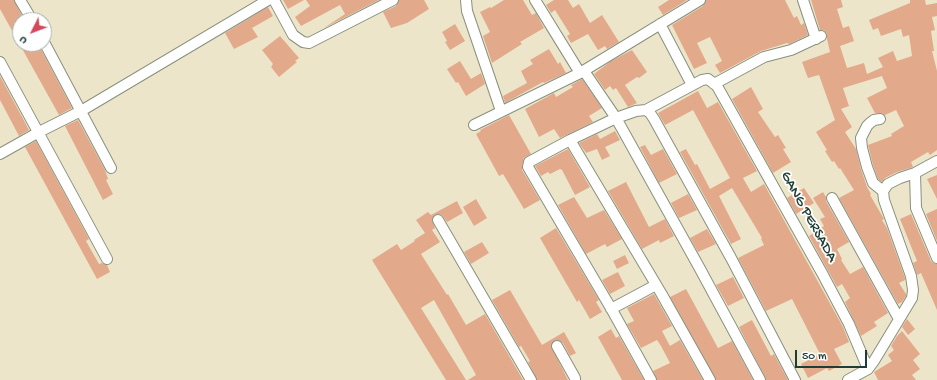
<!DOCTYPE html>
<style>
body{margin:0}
#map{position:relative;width:937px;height:380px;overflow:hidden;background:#ede5c9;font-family:"Gochi Hand",sans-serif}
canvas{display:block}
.north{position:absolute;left:12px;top:12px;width:40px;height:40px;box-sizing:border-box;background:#fff;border:1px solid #a5b1ae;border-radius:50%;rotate:228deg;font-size:11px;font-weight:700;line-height:16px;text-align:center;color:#1f3d34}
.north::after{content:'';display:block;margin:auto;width:14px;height:18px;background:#d1495b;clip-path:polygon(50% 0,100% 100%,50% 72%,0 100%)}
.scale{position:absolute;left:795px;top:350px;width:72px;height:18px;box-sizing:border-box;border:2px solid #1f3d34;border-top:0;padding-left:5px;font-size:12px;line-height:14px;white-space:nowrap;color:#1f3d34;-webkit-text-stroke:3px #fff;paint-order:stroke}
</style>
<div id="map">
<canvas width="937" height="380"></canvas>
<div class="north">U</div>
<div class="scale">50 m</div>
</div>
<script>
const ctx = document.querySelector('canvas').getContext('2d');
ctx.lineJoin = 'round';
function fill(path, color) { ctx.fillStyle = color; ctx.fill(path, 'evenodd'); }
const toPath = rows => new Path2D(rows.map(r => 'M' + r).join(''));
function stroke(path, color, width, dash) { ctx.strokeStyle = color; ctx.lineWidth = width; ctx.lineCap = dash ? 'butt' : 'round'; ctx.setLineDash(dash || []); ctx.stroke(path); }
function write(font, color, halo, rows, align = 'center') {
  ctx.font = font + ' "Gochi Hand",sans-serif'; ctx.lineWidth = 3.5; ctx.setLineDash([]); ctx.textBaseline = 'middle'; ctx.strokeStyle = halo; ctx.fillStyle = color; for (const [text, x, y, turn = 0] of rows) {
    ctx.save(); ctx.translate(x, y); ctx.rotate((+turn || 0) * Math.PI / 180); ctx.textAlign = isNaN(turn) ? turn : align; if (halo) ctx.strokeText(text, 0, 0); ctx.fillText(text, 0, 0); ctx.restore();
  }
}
fill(toPath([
 [0,0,14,0,24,20,20,20,20,44,38,44,72,108,59,115,0,9],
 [283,0,304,0,288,9],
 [306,0,379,0,324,28,345,14,340,5,301,26,295,17,310,6],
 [399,0,424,0,429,9,407,23,391,28,383,12,396,6],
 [504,0,523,0,532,15,536,13,544,28,520,42,522,44,492,63,483,36,490,32,480,12,490,7,491,8],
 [554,0,568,0,573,8,579,4,590,23,602,15,619,42,607,49,605,46,598,50,588,34,571,43,567,36,570,34,555,10,551,13,546,5],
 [669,0,687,0,663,15,658,7],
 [706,0,785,0,794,18,797,16,801,25,804,23,808,35,789,44,787,43,761,51,720,73,715,65,722,61,710,37,697,43,707,63,694,69,672,25,703,6],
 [811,0,841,0,843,7,837,9,843,28,849,26,854,41,840,46,847,68,864,63,867,74,883,67,878,58,893,51,897,61,912,56,909,35,903,37,901,29,881,36,878,28,873,30,869,20,910,3,910,0,925,0,926,5,937,3,937,16,932,17,935,30,931,31,934,51,932,51,937,71,937,150,930,155,928,152,911,162,913,167,897,172,885,178,882,182,878,179,873,165,868,145,892,136,891,134,904,126,896,110,885,115,882,113,875,113,867,98,887,88,882,76,843,88,849,106,841,109,852,127,845,132,856,149,861,169,867,187,871,194,870,195,884,219,882,220,887,228,905,278,905,280,899,283,906,294,906,296,902,302,898,304,839,198,854,190,840,168,839,169,834,161,832,162,825,151,827,150,816,132,835,120,819,75,808,78,802,62,830,52,827,39,827,34,824,30,820,30],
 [268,7,273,16,252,28,258,37,234,49,225,33],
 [455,24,465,41,450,50,445,42,447,41,442,32],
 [280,36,299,58,295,61,297,62,279,77,271,67,273,64,262,50],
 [549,49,558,64,560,62,566,73,544,83,543,82,505,103,503,96,527,83,521,71,533,64,530,60],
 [632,50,647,72,639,78,637,77,625,85,637,103,628,107,616,88,613,90,610,86,605,90,594,74,611,61],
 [460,61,471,79,481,73,485,84,466,96,458,82,456,83,447,69],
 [0,76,29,130,19,136,0,100],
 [582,79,602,108,589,116,593,122,560,138,554,129,539,137,525,109,554,93,556,97,573,87,571,85],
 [751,87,763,109,758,112,775,137,778,135,786,148,783,149,791,162,773,173,732,99],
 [698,91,707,108,718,102,757,171,743,178,751,192,764,184,843,327,849,342,834,349,842,364,829,371,827,368,808,378,801,364,820,354,792,299,766,311,738,258,764,245,761,239,762,238,732,188,719,196,741,239,731,244,680,152,686,149,695,165,697,164,710,189,730,178,693,110,665,125,658,113],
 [509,115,531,154,524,158,522,166,522,170,540,200,524,209,503,174,499,176,476,134,481,131,480,130],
 [78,120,105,170,108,179,106,180,113,194,103,200,65,126],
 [615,131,620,140,605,147,610,156,602,160,597,149,586,153,579,143,597,134,600,139],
 [36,141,89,239,86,241,99,264,102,263,107,265,110,272,97,279,25,147],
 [645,145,651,155,663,149,677,174,659,183,640,147],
 [568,149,590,187,575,195,562,170,560,169,550,174,548,172,541,176,535,166],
 [937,175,937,199,927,179],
 [626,182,649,227,665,219,674,236,660,243,659,240,642,249,608,191],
 [804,188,814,203,796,214,787,198],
 [823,192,826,197,826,201,849,242,837,249,842,259,841,260,850,274,863,267,888,313,874,322,877,326,861,336,845,302,850,298,842,284,837,287,809,236,824,226,820,219,825,217,813,198],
 [688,194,697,210,679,218,671,203],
 [574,197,587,218,604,210,622,239,607,247,605,244,586,254,558,205],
 [476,199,487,218,474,226,463,207],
 [457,201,463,213,447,222,442,215,438,214,434,215,432,220,435,228,432,230,440,242,421,254,447,295,448,294,466,325,485,314,523,380,468,380,476,375,434,300,421,308,466,380,446,380,372,260,397,244,401,250,415,241,414,240,425,233,416,220,428,212,431,215],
 [937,209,937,241,926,214],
 [911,214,931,261,933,263,937,264,937,310,921,273,917,275,913,263,917,261,900,219],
 [556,228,599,300,596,302,602,312,590,319,579,300,577,302,540,238],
 [707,229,716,244,698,252,690,238],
 [482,242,489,253,471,264,464,252],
 [625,255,629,263,617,269,613,261],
 [618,272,625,286,610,294,602,280],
 [733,277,744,298,728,306,716,285],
 [686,289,718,348,732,341,753,380,716,380,670,297],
 [510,290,542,345,564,332,576,353,570,356,563,343,557,340,554,341,551,346,568,380,537,380,528,362,530,361,521,346,519,347,492,300],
 [654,294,672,326,662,331,670,346,680,340,703,380,657,380,653,371,670,363,661,346,657,340,641,348,627,324,634,321,627,308],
 [907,319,915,329,908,335,902,327],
 [752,320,771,356,774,354,788,380,766,380,739,327],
 [611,329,616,338,619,336,644,380,622,380,598,337],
 [902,331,920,354,913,360,920,369,912,375,916,380,878,380,874,372,892,361,888,355,894,350,891,346,897,336]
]), '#e2aa8b');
const minor = toPath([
 [20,0,32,20],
 [274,0,293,35,303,42,309,43,393,0],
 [466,0,467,11,501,111],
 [535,0,580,73,700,0],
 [803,0,816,39],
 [660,24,692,85],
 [44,42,111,168],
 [0,62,107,259],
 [584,71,616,118,699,267,760,380],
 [714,84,764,57,791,50,821,36],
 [646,110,702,80,708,79,717,86,822,273,849,324,868,369],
 [880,119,874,120,870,123,867,126,861,138,862,148,867,167,873,183,883,191],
 [474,125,580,73],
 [570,140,661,293,710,380],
 [0,154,39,132,81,111,268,0],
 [915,173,916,208,937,258],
 [832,198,899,319],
 [438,220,531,380],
 [611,309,656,285],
 [557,346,575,378,575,380],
 [651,380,612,310,528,167,529,162,570,140,616,118,636,111,646,110,650,113,654,119,731,258,795,380],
 [848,380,868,369,874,361,912,298,913,290,911,276,884,200,883,191,888,184,900,178,915,173,937,161]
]);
stroke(minor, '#86917e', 12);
stroke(minor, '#fff', 10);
write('15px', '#1f3d34', '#fff', [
 ["GANG PERSADA",808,217,61]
]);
</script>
